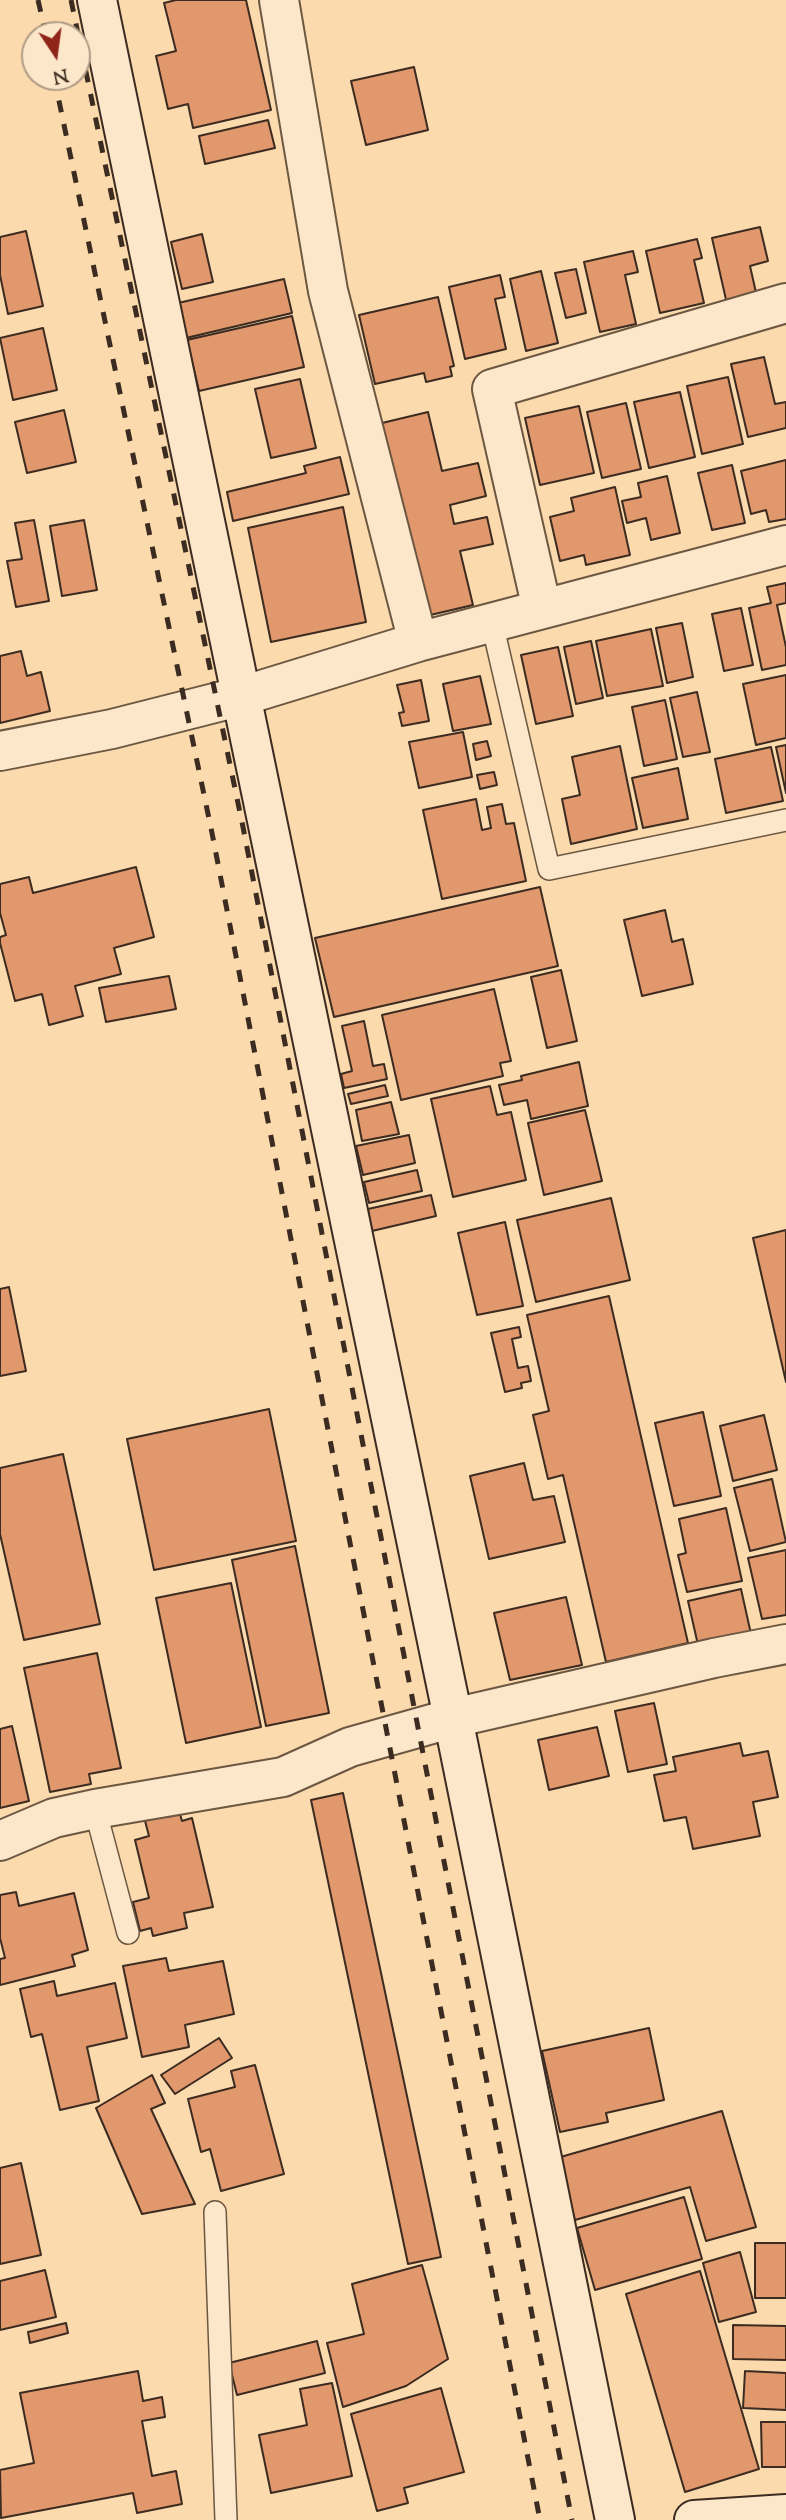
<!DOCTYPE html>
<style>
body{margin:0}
#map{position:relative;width:786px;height:2520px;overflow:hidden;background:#fbdaad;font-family:"Sorts Mill Goudy",serif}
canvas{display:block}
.north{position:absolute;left:21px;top:21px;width:70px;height:70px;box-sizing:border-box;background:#fce7ca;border:2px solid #af9c86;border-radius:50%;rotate:167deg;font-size:19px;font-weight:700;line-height:28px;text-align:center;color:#3c2b20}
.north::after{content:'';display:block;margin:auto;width:24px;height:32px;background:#8f2418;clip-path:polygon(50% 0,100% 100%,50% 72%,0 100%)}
</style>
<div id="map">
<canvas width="786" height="2520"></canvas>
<div class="north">N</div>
</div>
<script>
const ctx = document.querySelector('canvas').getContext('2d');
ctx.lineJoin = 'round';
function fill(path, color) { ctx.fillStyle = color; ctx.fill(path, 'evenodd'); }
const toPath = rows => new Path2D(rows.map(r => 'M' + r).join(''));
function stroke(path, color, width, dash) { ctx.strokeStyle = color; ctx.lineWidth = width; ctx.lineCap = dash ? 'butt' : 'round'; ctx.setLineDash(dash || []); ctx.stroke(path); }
const building = toPath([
 [176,0,246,0,271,110,193,128,188,104,168,109,156,56,176,51,164,3,176,0],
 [414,67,428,130,366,145,351,81,414,67],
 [268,120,275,148,205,164,199,136,268,120],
 [760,227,768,261,750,266,757,297,727,304,712,238,760,227],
 [26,231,43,306,8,314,0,275,0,237,26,231],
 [202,234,213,282,182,289,171,242,202,234],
 [697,239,702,258,694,260,704,303,660,313,646,251,697,239],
 [633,251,638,272,625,275,636,324,600,332,584,262,633,251],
 [576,269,586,313,566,318,555,273,576,269],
 [541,271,558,343,526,351,510,279,541,271],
 [500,275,505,297,495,299,506,349,465,359,449,287,500,275],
 [284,279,292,313,186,338,178,303,284,279],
 [438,297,454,366,450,367,452,376,426,382,424,373,375,384,359,315,438,297],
 [292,316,304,367,199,391,187,340,292,316],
 [43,328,57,390,13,400,0,338,43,328],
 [764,357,775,404,786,402,786,428,748,437,731,364,764,357],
 [728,377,743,444,702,454,687,386,728,377],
 [300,379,316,448,271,458,255,389,300,379],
 [680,392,695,457,649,468,634,402,680,392],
 [626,403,641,469,602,478,587,412,626,403],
 [579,406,594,473,540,485,525,418,579,406],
 [64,410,76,462,27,473,15,422,64,410],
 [428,412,442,471,478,463,486,496,450,505,454,524,487,517,493,544,460,551,473,605,426,616,382,423,428,412],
 [340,457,349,494,233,521,227,492,306,473,304,466,340,457],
 [786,460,786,519,769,522,766,510,751,514,741,471,786,460],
 [732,465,745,523,712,530,698,473,732,465],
 [667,476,680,533,651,540,646,518,627,523,622,501,641,497,638,483,667,476],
 [615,487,630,555,586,565,584,555,560,561,550,517,574,511,571,498,615,487],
 [343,507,366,622,271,642,248,528,343,507],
 [34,520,49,601,16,607,7,561,22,559,15,523,34,520],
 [84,520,97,590,62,596,50,526,84,520],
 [786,583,786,603,777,605,786,647,786,665,762,670,749,608,771,603,767,587,786,583],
 [741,608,753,665,724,671,712,614,741,608],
 [682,623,693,677,667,683,656,628,682,623],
 [651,629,663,686,607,696,596,641,651,629],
 [591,641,603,698,576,704,564,647,591,641],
 [558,647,573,716,536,724,521,655,558,647],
 [21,651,27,676,41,672,50,711,0,723,0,656,21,651],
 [786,675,786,738,756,745,743,684,786,675],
 [480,676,491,724,453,731,443,684,480,676],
 [421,680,429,721,402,726,399,713,404,712,397,685,421,680],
 [697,692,710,752,683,757,670,698,697,692],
 [665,700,677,759,644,766,632,707,665,700],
 [463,732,472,777,419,788,409,742,463,732],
 [487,741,491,756,476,760,473,744,487,741],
 [786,745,786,793,776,747,786,745],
 [620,746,637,829,571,844,562,799,580,795,572,757,620,746],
 [771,747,783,801,726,813,715,759,771,747],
 [678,768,688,819,643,828,632,778,678,768],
 [494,772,497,785,480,789,477,775,494,772],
 [476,799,482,830,491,828,487,807,502,804,506,824,514,823,526,881,442,899,423,810,476,799],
 [136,867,154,937,114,948,121,974,75,986,83,1016,49,1025,42,994,15,1001,0,943,0,937,6,935,0,913,0,884,29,877,33,893,136,867],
 [540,887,558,966,334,1017,315,938,540,887],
 [665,910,672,942,683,939,693,984,642,996,624,920,665,910],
 [561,970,577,1041,547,1048,531,977,561,970],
 [169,976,176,1009,106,1022,99,988,169,976],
 [494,989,511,1061,500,1063,503,1076,401,1100,382,1015,494,989],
 [364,1021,373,1066,384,1064,387,1079,344,1088,341,1074,352,1071,342,1026,364,1021],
 [579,1062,588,1106,531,1119,527,1100,504,1105,499,1085,522,1080,521,1076,579,1062],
 [385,1085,388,1096,351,1104,348,1094,385,1085],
 [490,1086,497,1115,511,1112,526,1180,453,1197,431,1099,490,1086],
 [391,1102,399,1134,362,1141,356,1110,391,1102],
 [585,1110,602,1181,544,1195,528,1123,585,1110],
 [409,1135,415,1163,363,1175,356,1146,409,1135],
 [417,1170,422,1191,369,1203,364,1182,417,1170],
 [431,1195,436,1216,372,1231,368,1209,431,1195],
 [611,1198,630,1280,536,1302,517,1220,611,1198],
 [505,1222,523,1306,477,1315,458,1233,505,1222],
 [786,1230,786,1382,753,1238,786,1230],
 [9,1287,26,1371,0,1376,0,1289,9,1287],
 [609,1296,688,1643,606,1662,563,1475,548,1479,533,1415,549,1411,527,1315,609,1296],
 [519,1327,521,1337,512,1339,518,1368,528,1366,531,1381,521,1383,522,1388,505,1392,491,1333,519,1327],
 [269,1409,296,1541,154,1570,127,1439,269,1409],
 [703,1412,721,1496,674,1506,655,1423,703,1412],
 [764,1415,777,1470,733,1481,720,1426,764,1415],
 [63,1454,100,1624,24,1640,0,1534,0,1468,63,1454],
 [524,1463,533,1500,554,1496,565,1542,489,1559,470,1476,524,1463],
 [772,1479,786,1542,750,1551,734,1488,772,1479],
 [726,1508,742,1581,687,1592,678,1555,686,1553,679,1519,726,1508],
 [295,1546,329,1713,266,1726,232,1560,295,1546],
 [786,1550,786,1615,762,1619,748,1558,786,1550],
 [231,1583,261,1727,186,1743,156,1598,231,1583],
 [741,1589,751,1634,698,1645,688,1601,741,1589],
 [566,1597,582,1665,510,1680,494,1613,566,1597],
 [97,1653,121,1768,89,1774,91,1784,50,1792,24,1668,97,1653],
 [654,1703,667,1764,628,1772,615,1711,654,1703],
 [12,1726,29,1801,0,1808,0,1729,12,1726],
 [597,1727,609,1776,549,1790,538,1740,597,1727],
 [740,1743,743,1756,768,1751,778,1797,753,1802,760,1836,693,1849,686,1817,664,1821,654,1775,676,1771,673,1757,740,1743],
 [343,1793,441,2257,408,2264,311,1800,343,1793],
 [166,1813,167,1817,180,1814,182,1821,192,1818,213,1907,184,1913,187,1928,153,1936,151,1928,140,1931,133,1902,149,1898,135,1840,149,1836,144,1817,166,1813],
 [16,1892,19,1906,74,1893,88,1950,72,1955,75,1966,0,1985,0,1959,5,1958,0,1938,0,1895,16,1892],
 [166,1958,169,1971,223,1961,234,2014,185,2025,189,2047,142,2057,123,1966,166,1958],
 [54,1981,57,1996,115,1983,127,2038,87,2047,99,2101,60,2110,42,2034,31,2037,20,1989,54,1981],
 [649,2028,664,2100,606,2113,608,2122,560,2132,542,2051,649,2028],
 [219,2038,232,2058,175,2094,161,2075,219,2038],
 [255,2065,284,2174,221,2191,210,2149,201,2152,188,2099,235,2087,231,2071,255,2065],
 [152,2075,165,2103,151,2109,195,2204,142,2214,96,2108,152,2075],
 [722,2111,756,2227,706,2241,690,2187,575,2220,557,2158,722,2111],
 [21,2163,41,2255,0,2264,0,2168,21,2163],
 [684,2197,702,2259,595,2290,577,2228,684,2197],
 [755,2243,786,2243,786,2298,755,2298,755,2243],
 [740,2252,756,2312,719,2322,703,2263,740,2252],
 [422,2265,448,2359,406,2386,343,2407,327,2343,364,2334,352,2284,422,2265],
 [45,2270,56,2317,0,2330,0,2281,45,2270],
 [700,2271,759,2469,685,2492,626,2294,700,2271],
 [66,2323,68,2333,30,2343,28,2332,66,2323],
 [733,2325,786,2326,786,2360,733,2359,733,2325],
 [317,2341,325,2373,237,2395,229,2363,317,2341],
 [138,2371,143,2401,162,2397,165,2417,142,2421,152,2476,176,2471,182,2504,137,2513,133,2493,1,2518,0,2470,34,2463,20,2393,138,2371],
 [745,2371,786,2373,786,2410,743,2408,745,2371],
 [332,2383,352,2476,271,2493,259,2435,307,2425,300,2389,332,2383],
 [441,2388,464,2472,404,2488,408,2503,377,2511,351,2414,441,2388],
 [761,2422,786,2422,786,2467,762,2467,761,2422]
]);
fill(building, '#e1986c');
stroke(building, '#3c2b20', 2);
const lane = toPath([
 [492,623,549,869,786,820],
 [95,1809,128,1933],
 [215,2212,226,2520]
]);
const street = toPath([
 [279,0,328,291,418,642],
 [542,609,492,389,786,303],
 [0,751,112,729,242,696,418,642,786,545],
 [0,1841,54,1818,95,1809,283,1777,350,1747,453,1718,714,1658,786,1644]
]);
const secondary = toPath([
 [97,0,453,1718,615,2520],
 [694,2520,786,2514]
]);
stroke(lane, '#6c5743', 24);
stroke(street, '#6c5743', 42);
stroke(secondary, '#3c2b20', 42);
stroke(lane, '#fce7ca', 21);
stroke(street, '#fce7ca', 38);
stroke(secondary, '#fce7ca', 38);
stroke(toPath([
 [38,0,46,35],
 [71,0,243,827,572,2520],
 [54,77,212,833,540,2520]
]), '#3c2b20', 5, [12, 12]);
</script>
